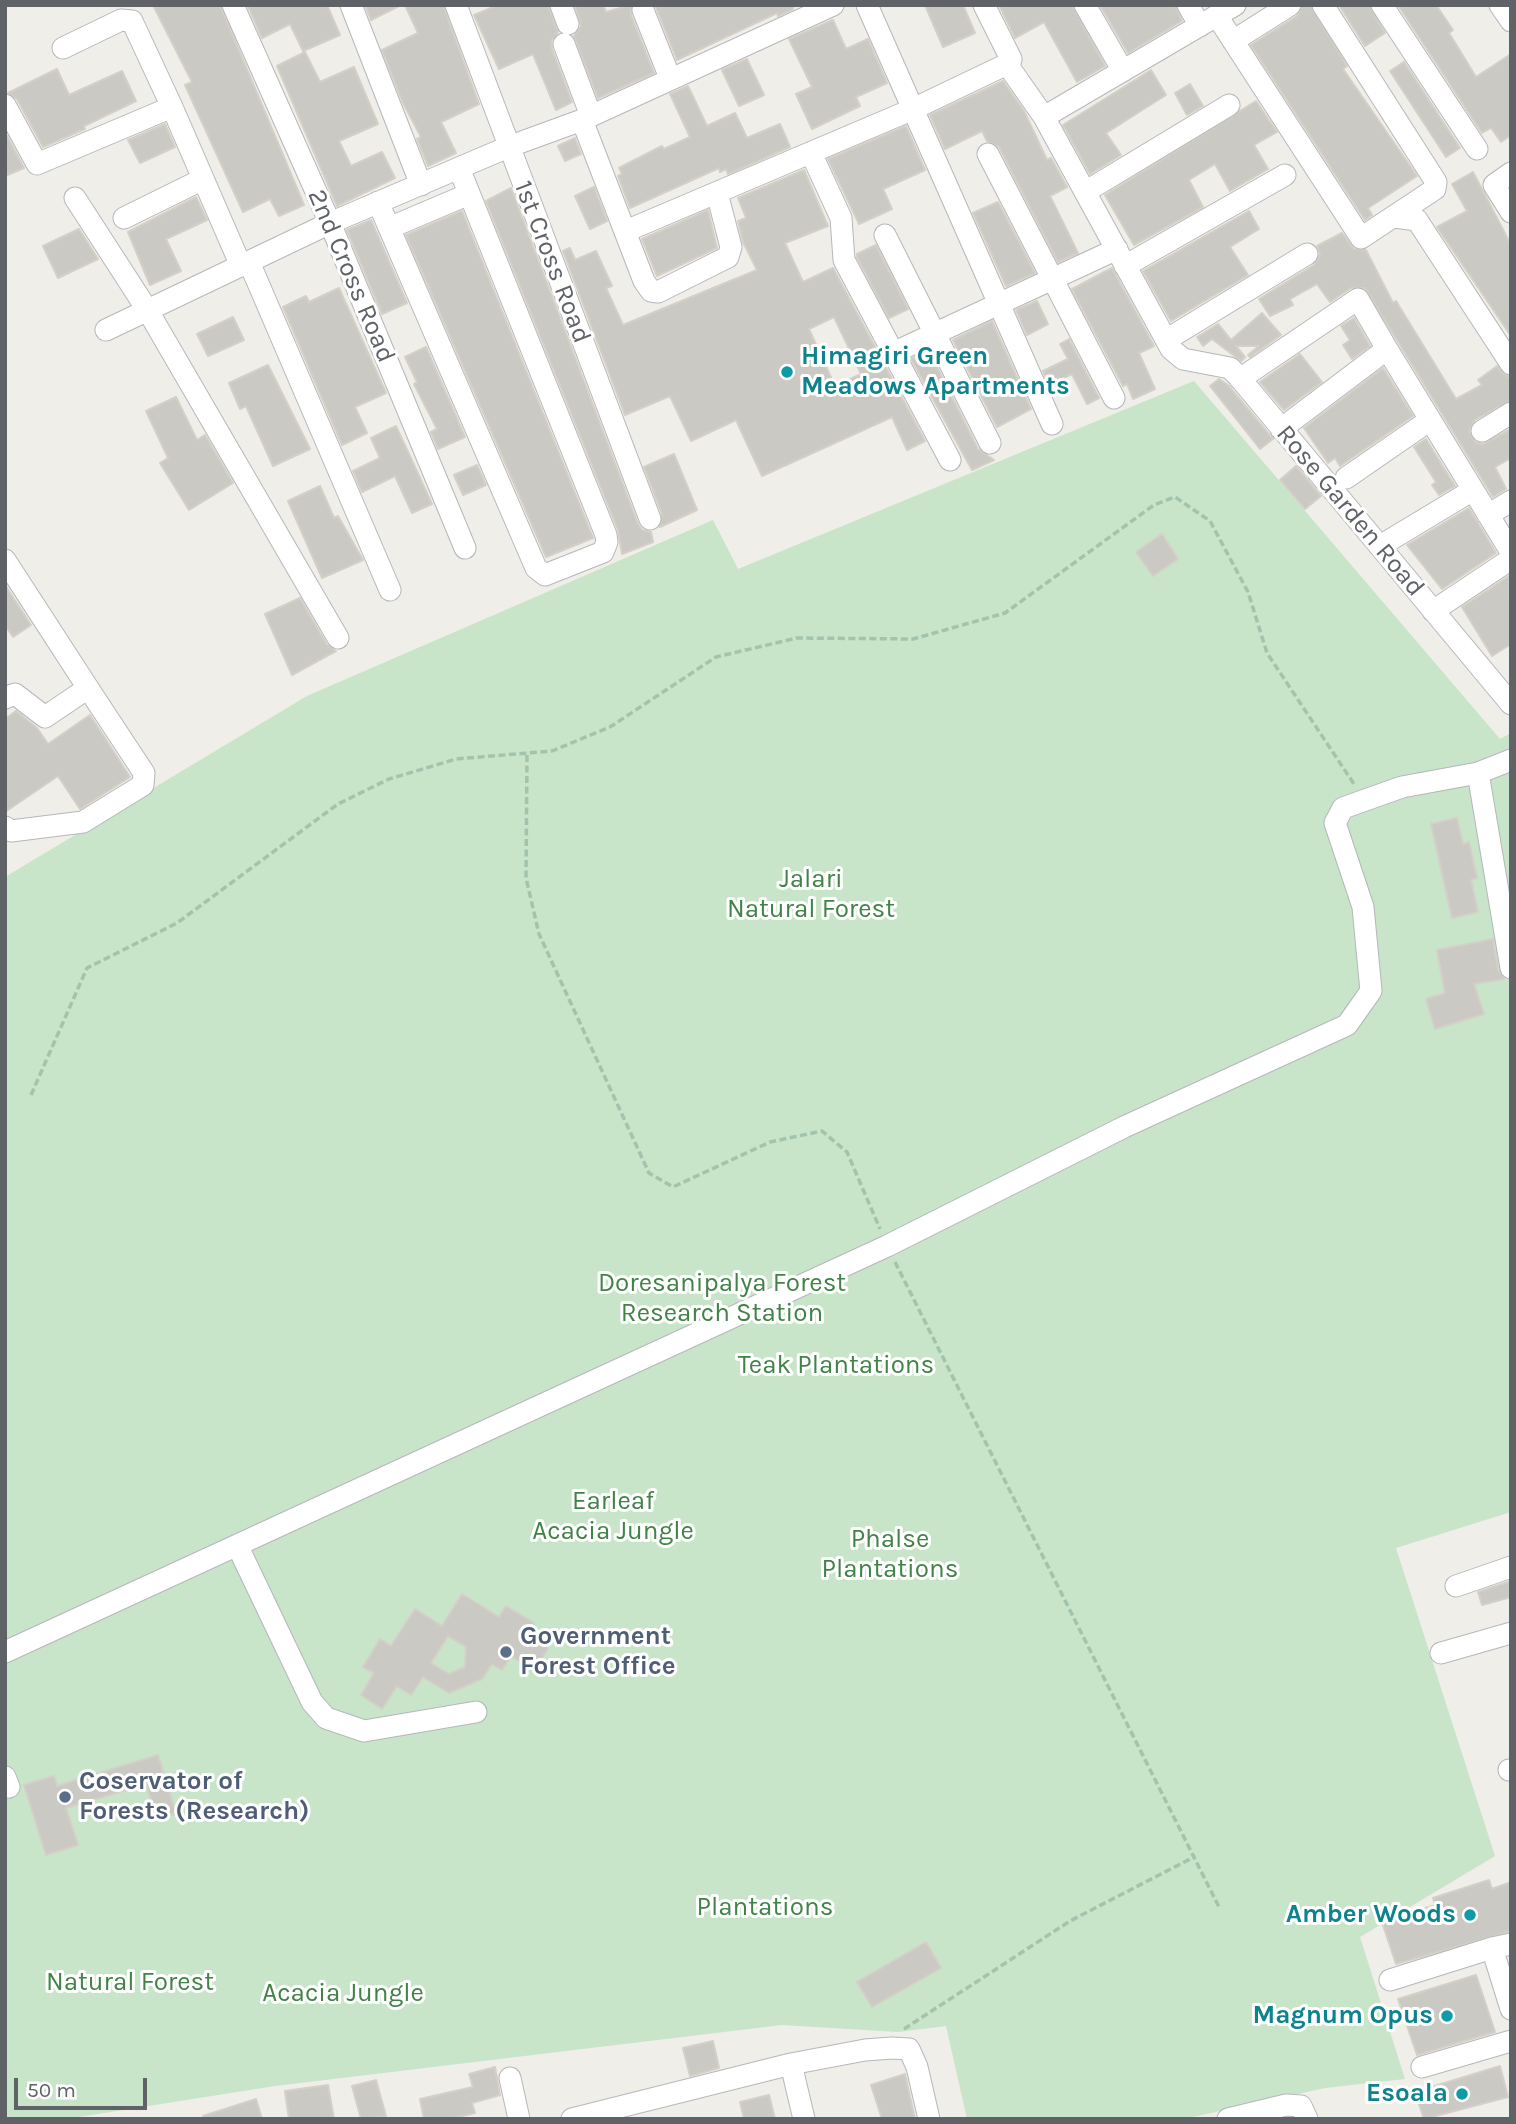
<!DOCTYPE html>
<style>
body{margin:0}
#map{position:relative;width:1516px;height:2124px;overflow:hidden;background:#efeee8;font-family:Karla,sans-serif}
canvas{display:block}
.frame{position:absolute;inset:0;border:7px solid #5f6266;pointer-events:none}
.scale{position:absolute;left:14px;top:2078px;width:133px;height:32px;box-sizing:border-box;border:4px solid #5f6266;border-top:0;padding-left:9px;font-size:21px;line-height:24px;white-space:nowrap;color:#5f6266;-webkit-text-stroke:5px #fff;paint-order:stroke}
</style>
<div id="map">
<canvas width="1516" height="2124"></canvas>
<div class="frame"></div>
<div class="scale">50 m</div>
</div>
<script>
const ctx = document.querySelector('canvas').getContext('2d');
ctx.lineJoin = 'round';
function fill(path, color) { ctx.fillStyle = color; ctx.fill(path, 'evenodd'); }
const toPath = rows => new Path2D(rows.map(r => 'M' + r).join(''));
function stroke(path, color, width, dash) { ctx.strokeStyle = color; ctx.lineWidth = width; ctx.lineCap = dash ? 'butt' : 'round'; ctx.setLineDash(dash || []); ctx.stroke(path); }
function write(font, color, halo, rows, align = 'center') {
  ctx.font = font + ' Karla,sans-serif'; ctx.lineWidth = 6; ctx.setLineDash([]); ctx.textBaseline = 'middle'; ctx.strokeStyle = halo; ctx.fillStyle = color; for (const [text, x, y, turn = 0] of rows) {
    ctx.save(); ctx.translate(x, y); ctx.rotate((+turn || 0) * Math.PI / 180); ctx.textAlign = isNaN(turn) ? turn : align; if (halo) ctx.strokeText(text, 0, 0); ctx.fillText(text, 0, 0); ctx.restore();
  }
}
fill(toPath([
 [1194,381,1500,739,1511,733,1511,1512,1396,1548,1495,1856,1360,1937,1405,2079,1325,2088,1184,2119,967,2119,946,2026,898,2032,782,2025,275,2086,66,2119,5,2119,5,877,307,696,713,520,738,569]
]), '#c8e4c9');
const building = toPath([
 [153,5,220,5,304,205,279,216,270,199,243,212,185,85,192,82,153,5],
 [327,5,340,35,303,51,290,24,262,38,248,6,327,5],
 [365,5,401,5,371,20,365,5],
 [405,5,443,5,479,104,441,122,456,153,428,166,417,139,421,137,403,103,382,50,418,33,405,5],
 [498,5,548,5,558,32,551,41,552,49,572,102,556,110,533,54,499,69,474,15,498,5],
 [575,5,603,5,606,12,631,5,631,15,654,73,598,98,574,36,581,26,575,5],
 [655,5,794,5,793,9,778,16,777,13,677,60,655,5],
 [925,5,963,5,975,33,943,47,925,5],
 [999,5,1072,5,1105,66,1077,82,1044,22,1015,38,999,5],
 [1100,5,1175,5,1182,21,1128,53,1100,5],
 [1303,5,1310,5,1347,66,1343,69,1417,176,1368,208,1372,215,1365,220,1251,45,1297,16,1303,5],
 [1339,5,1369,5,1385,33,1365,46,1339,5],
 [1398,5,1436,5,1453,30,1449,33,1476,77,1511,54,1511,135,1501,142,1491,128,1482,133,1398,5],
 [833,20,846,49,868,39,887,83,856,97,860,106,812,129,796,94,812,87,789,39,833,20],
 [305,52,320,82,354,67,378,124,339,141,351,166,382,152,395,178,337,206,277,66,305,52],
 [747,59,764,95,739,106,722,70,747,59],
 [1404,62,1460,148,1446,157,1390,71,1404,62],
 [57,69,69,95,122,71,136,101,84,126,85,129,43,147,17,99,8,93,57,69],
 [1151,70,1166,95,1106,133,1121,155,1090,174,1063,125,1151,70],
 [1003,81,1024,111,1047,160,1051,158,1067,187,1050,196,1078,253,1058,262,999,147,987,141,982,131,945,149,930,115,1003,81],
 [1190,84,1203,106,1187,115,1175,93,1190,84],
 [688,86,707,126,735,113,747,138,780,124,790,147,728,174,726,169,720,172,719,168,630,208,618,176,622,174,619,168,662,146,664,149,690,137,670,94,688,86],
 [1256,101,1277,132,1254,145,1268,169,1230,191,1215,164,1189,180,1203,207,1134,245,1105,195,1256,101],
 [165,124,175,147,140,163,128,140,165,124],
 [906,126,925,170,883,189,892,209,859,224,828,159,906,126],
 [7,136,24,168,5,176,5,137,7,136],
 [575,138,581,154,565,161,558,146,575,138],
 [804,170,828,226,785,243,803,282,833,268,925,441,907,450,892,417,762,476,736,420,691,441,670,396,625,415,563,251,570,248,575,260,596,251,612,286,606,288,623,325,757,270,743,242,738,221,746,218,738,198,804,170],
 [834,317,861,374,835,386,809,329,834,317],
 [1473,172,1511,245,1511,336,1437,227,1467,211,1452,184,1473,172],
 [594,187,607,221,590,229,575,196,594,187],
 [511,188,638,524,642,530,651,532,653,542,622,554,618,530,486,201,511,188],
 [196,197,207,220,166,239,181,271,150,285,128,232,196,197],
 [998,202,1035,273,1006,286,973,213,998,202],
 [708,210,717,248,657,276,642,239,708,210],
 [462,211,593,538,546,557,406,235,462,211],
 [1249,211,1259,229,1230,247,1248,275,1171,321,1143,271,1249,211],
 [371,220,407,303,382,314,347,230,371,220],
 [79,229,98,259,58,278,43,246,79,229],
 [1342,233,1354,249,1366,250,1393,303,1396,301,1456,399,1482,385,1478,380,1497,366,1505,375,1511,377,1511,400,1475,420,1469,431,1475,442,1483,444,1511,429,1511,458,1495,467,1506,489,1493,497,1365,288,1351,288,1330,302,1317,284,1290,299,1293,305,1270,316,1259,299,1314,265,1320,254,1317,246,1342,233],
 [876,245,908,309,889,318,857,257,857,254,876,245],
 [1112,268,1154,346,1139,353,1155,389,1133,399,1127,384,1123,386,1072,289,1112,268],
 [339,288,386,393,355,407,367,433,342,445,283,307,306,296,309,302,339,288],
 [1037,301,1048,324,1027,335,1016,310,1037,301],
 [1262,313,1281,335,1250,357,1248,355,1259,346,1236,346,1245,357,1241,361,1212,339,1203,346,1197,337,1218,324,1231,340,1262,313],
 [233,317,244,340,208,356,197,334,233,317],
 [1354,318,1370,346,1352,359,1343,345,1350,340,1341,326,1354,318],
 [992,321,1031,409,997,427,953,340,992,321],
 [1069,339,1099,398,1087,404,1072,374,1049,385,1043,371,1068,359,1060,344,1069,339],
 [426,347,465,437,438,449,431,432,437,429,414,384,417,382,405,357,426,347],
 [929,351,978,449,994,460,972,470,911,359,929,351],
 [1300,354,1322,382,1284,410,1260,382,1300,354],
 [268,365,310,449,273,466,246,406,240,409,229,383,268,365],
 [1383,368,1413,416,1340,466,1335,458,1328,463,1304,428,1383,368],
 [1219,379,1228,385,1273,439,1260,449,1210,386,1219,379],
 [176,397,197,440,205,435,233,483,189,510,160,463,168,458,146,411,176,397],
 [396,426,432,504,412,513,395,476,362,492,353,471,380,458,371,438,396,426],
 [1426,439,1455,486,1439,495,1432,485,1436,482,1414,447,1426,439],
 [674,454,697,510,660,527,662,514,644,467,674,454],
 [477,465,486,485,463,495,454,475,477,465],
 [1296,466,1321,496,1305,509,1280,480,1296,466],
 [320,486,334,518,338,516,363,560,322,578,288,501,320,486],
 [1469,508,1496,553,1442,589,1407,545,1469,508],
 [1162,534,1178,559,1153,576,1136,552,1162,534],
 [1509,576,1511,644,1492,656,1462,607,1509,576],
 [5,585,31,625,13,637,5,625,5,585],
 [300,598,327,645,336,651,292,675,265,614,300,598],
 [16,711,37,728,48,744,90,715,130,777,80,809,58,776,5,812,5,719,16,711],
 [1457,818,1463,844,1469,842,1477,878,1471,880,1478,912,1452,918,1431,824,1457,818],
 [1493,939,1498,970,1504,979,1474,984,1484,1014,1435,1029,1426,999,1445,993,1437,950,1493,939],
 [1511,1581,1511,1597,1482,1605,1478,1592,1511,1581],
 [462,1594,499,1617,506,1606,534,1623,526,1635,548,1648,535,1670,511,1656,502,1670,492,1664,482,1679,449,1693,423,1677,411,1695,397,1686,382,1709,361,1695,374,1673,363,1667,380,1639,391,1646,415,1609,442,1626,462,1594],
 [448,1636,466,1647,465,1667,449,1674,431,1663,448,1636],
 [158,1755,176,1813,157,1820,146,1784,66,1808,78,1845,46,1855,24,1785,54,1776,57,1786,158,1755],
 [1489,1880,1492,1889,1511,1882,1511,1931,1396,1964,1382,1922,1435,1905,1433,1898,1489,1880],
 [926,1942,941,1968,872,2007,857,1982,926,1942],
 [1476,1975,1495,2032,1417,2055,1398,1999,1476,1975],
 [713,2041,719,2068,690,2076,683,2048,713,2041],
 [1500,2066,1508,2097,1424,2119,1415,2092,1500,2066],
 [495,2067,500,2095,472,2103,475,2113,449,2119,424,2119,420,2099,473,2087,469,2074,495,2067],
 [905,2074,915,2119,882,2119,871,2085,905,2074],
 [376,2080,386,2116,361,2119,352,2086,376,2080],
 [328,2085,334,2119,289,2119,285,2091,328,2085],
 [769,2095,775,2119,744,2119,740,2102,769,2095],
 [256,2099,262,2119,203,2119,203,2116,256,2099]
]);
fill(building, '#cbc9c4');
stroke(building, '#d4d0c7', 2);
const minor = toPath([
 [233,5,330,223,465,548],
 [351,5,421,185],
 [456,5,650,519],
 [561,5,568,24],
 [867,5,1052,424],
 [984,5,1011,59,1009,67],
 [1085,5,1123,71],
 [1188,5,1200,26],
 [1382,5,1477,149],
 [1500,5,1511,21],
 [643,10,670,78],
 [1217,16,1361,238,1435,189,1436,182,1323,5],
 [1233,41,1290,5],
 [564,44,591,116],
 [63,48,121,20,132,21,172,107],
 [5,105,37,164,172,107,241,266],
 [1044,117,1235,5],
 [582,120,644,281,651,291,658,292,728,257,731,247,717,193],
 [811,153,841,218,844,260,950,460],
 [988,154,1114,398],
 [1511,173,1494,185,1511,212],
 [1085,192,1229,105],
 [75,198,148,311,338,638],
 [378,202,536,568,545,575,603,552,607,542,606,535,459,168],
 [1395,217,1417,220,1511,364],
 [124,218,203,179],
 [389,228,469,194],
 [626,231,911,110,1003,66,1009,67,1044,117,1171,349,1183,359,1230,368,1238,376,1511,704],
 [885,235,990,443],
 [249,262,390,590],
 [1125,266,1285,175],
 [106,330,330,223,508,147,582,120,833,5],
 [1166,340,1307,254],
 [893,353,1117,249],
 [1240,379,1358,299,1387,349],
 [1281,429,1387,349,1511,552],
 [1482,431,1511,413],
 [1346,478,1430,420],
 [1488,515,1511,501],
 [1380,546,1473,490],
 [5,560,88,688,45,717,15,694,5,698],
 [1433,611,1511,559],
 [1478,773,1511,968],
 [5,827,11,831,83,822,143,785,144,773,88,688],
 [238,1547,312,1702,326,1718,364,1731,476,1712],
 [1456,1586,1511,1567],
 [5,1652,887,1246,1124,1127,1347,1025,1371,991,1363,907,1335,823,1343,808,1402,787,1478,773,1511,760],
 [1441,1653,1511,1633],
 [1509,1770,1511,1770],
 [5,1777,9,1787],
 [1511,1944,1492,1948,1511,2009],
 [1390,1980,1492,1948],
 [791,2064,804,2119],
 [1422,2067,1511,2041],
 [510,2078,519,2119],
 [572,2119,791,2064,865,2050,892,2048,909,2049,917,2067,929,2119],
 [1228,2119,1286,2105,1301,2106,1307,2119]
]);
stroke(minor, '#b5b7bb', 23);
stroke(toPath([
 [527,755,526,878,539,934,649,1173,673,1187,770,1142,822,1131,847,1152,880,1229],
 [31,1095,87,968,177,923,338,804,389,779,456,759,552,751,610,727,716,657,797,638,913,639,1005,613,1154,505,1175,497,1210,521,1248,592,1267,653,1354,784],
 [895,1262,1219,1907],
 [904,2029,1070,1921,1194,1857]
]), '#a2c4ad', 3.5, [7, 3.5]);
stroke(minor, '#fff', 21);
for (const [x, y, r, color] of [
 [787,372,7,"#0f9aa8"],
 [506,1652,7,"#5c6f8a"],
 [65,1797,7,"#5c6f8a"],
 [1470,1915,7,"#0f9aa8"],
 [1447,2016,7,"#0f9aa8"],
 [1462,2094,7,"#0f9aa8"]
]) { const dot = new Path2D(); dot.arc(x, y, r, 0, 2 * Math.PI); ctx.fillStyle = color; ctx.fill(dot); stroke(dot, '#fff', 2.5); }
write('26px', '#5f6266', '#fff', [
 ["1st Cross Road",552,262,69],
 ["2nd Cross Road",351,276,67],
 ["Rose Garden Road",1350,511,50]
]);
write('bold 26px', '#0d838f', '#fff', [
 ["Himagiri Green",801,357,"left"],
 ["Meadows Apartments",801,387,"left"],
 ["Amber Woods",1456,1915],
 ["Magnum Opus",1433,2016],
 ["Esoala",1448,2094]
], 'right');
write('26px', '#418347', '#fff', [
 ["Jalari",811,880],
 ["Natural Forest",811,910],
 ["Doresanipalya Forest",722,1284],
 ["Research Station",722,1314],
 ["Teak Plantations",836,1366],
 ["Earleaf",613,1502],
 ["Acacia Jungle",613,1532],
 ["Phalse",890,1540],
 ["Plantations",890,1570],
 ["Plantations",765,1908],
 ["Natural Forest",130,1983],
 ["Acacia Jungle",343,1994]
]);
write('bold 26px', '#4e5e75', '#fff', [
 ["Government",520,1637],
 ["Forest Office",520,1667],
 ["Coservator of",79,1782],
 ["Forests (Research)",79,1812]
], 'left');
</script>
